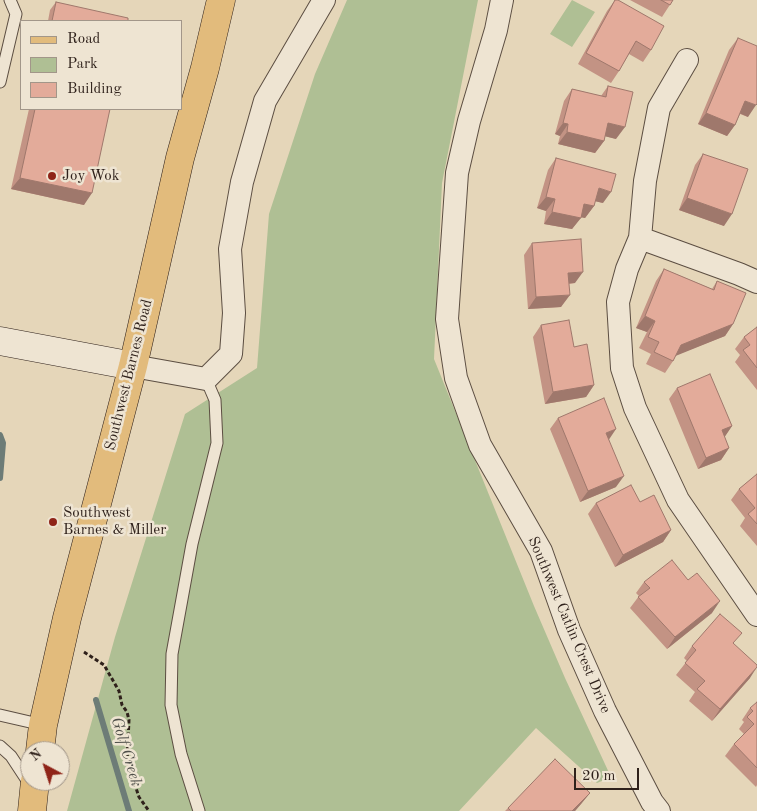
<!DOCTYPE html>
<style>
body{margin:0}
#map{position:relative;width:757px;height:811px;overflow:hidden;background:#e5d6b9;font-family:"Old Standard TT",serif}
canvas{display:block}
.legend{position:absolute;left:20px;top:20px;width:162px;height:90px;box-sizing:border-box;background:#eee4d2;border:1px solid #a29689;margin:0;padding:6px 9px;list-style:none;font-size:15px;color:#2f211b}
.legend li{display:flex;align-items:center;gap:10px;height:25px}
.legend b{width:25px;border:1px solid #a29689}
.north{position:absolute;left:20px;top:741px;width:50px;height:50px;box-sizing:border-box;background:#eee4d2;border:1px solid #a29689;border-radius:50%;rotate:320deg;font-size:14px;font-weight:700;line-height:20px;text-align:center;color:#2f211b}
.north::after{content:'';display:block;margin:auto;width:18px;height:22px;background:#8f2418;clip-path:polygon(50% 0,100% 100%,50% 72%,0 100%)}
.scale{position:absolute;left:574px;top:768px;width:65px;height:22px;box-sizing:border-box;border:2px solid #2f211b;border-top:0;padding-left:6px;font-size:15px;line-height:18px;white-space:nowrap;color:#2f211b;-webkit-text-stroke:4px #eee4d2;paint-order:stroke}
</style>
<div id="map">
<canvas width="757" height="811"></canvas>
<ul class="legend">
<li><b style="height:6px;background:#e2bb7c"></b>Road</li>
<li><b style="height:14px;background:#afbf94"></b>Park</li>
<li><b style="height:14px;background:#e3ab9a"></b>Building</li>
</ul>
<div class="north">N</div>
<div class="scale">20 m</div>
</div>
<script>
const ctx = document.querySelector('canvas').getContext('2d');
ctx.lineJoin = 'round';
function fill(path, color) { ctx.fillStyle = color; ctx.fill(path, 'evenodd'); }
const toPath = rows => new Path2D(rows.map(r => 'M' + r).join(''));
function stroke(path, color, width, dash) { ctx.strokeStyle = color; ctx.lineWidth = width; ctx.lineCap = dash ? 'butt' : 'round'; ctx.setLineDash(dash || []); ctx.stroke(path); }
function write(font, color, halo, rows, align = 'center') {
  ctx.font = font + ' "Old Standard TT",serif'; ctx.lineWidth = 5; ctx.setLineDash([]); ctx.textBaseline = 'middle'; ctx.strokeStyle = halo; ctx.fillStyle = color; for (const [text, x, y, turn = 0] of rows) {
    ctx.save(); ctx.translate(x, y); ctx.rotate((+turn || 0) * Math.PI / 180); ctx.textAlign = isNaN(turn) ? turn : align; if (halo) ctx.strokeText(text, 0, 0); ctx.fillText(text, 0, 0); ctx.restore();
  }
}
fill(toPath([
 [347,0,478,0,442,183,434,359,534,606,565,678,611,777,597,783,536,728,459,811,67,811,115,637,185,414,257,368,269,214,315,74],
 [572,0,595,12,572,47,550,34]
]), '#afbf94');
stroke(toPath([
 [0,435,3,443,0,478],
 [96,700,129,811]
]), '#6d7c77', 6);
const lane = toPath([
 [0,82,16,14,10,0],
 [0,715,43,725],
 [0,746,11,756,32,788],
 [199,811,181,754,171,705,172,654,192,544,217,443,215,400,206,379]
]);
const street = toPath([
 [502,0,496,30,469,121,457,173,447,319,456,378,480,445,541,551,569,630,605,711,652,802,659,811],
 [687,60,659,108,645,181,640,238,627,269,618,302,622,368,635,408,678,500,757,615],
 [640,238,739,274,757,282],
 [133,366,206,379,231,354,234,313,230,249,242,182,265,101,324,0]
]);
const secondary = toPath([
 [0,341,133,366]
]);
const primary = toPath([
 [40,751,43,725,67,618,133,366,180,158,205,68,221,0],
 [32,811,35,781]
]);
stroke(lane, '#5c4e42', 13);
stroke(street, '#5c4e42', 24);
stroke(secondary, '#2f211b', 29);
stroke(primary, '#2f211b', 29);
stroke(toPath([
 [84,652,104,665,119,691,122,705,127,712,129,720,127,761,139,797,149,811]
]), '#2f211b', 3, [4, 2.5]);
stroke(lane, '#eee4d2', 11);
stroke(street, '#eee4d2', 22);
stroke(secondary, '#eee4d2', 28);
stroke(primary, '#e2bb7c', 28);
fill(toPath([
 [615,0,651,50,643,62,629,54,619,71,611,83,578,64,607,11],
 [630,0,673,0,662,17],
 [56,2,128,21,48,21,50,10],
 [738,38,748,117,740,114,735,125,727,136,698,124,729,50],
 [608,86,616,139,605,136,604,141,595,153,558,144,560,136,555,134,564,101,572,89,601,96],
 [29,109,110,109,84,205,11,189],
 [703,154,724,226,679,210,695,165],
 [556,158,603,203,595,201,594,206,585,218,581,217,572,229,544,224,546,211,537,208,548,170],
 [532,243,575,283,569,284,561,307,528,309,524,255],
 [664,269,712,289,717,281,733,324,725,336,676,355,673,361,665,373,646,364,651,354,639,348,647,332,636,328,656,281],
 [541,325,594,385,586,397,545,404,533,337],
 [757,327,757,390,735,362,740,355,735,349,744,337],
 [677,388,732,426,724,437,729,448,721,460,698,469,669,399],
 [558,418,609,440,616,487,580,502,550,429],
 [757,474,757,546,740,526,745,518,731,500,739,489],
 [640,502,671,530,663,542,615,567,588,514,596,503],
 [688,580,712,613,667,649,630,608,639,596,636,593,644,582],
 [734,645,750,678,712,721,689,701,695,692,676,675,687,661,684,658,692,646],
 [757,702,757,785,756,787,725,756,734,744,744,734,739,729,744,722,742,720,750,708],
 [590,793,581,804,575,811,505,811,508,808]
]), '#c39384');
fill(toPath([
 [745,101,756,105,748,117,737,112],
 [706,113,735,125,727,136,698,124],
 [563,123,568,124,560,136,555,134],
 [608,123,625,127,616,139,600,135],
 [567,132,604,141,595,153,558,144],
 [20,178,92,193,84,205,11,189],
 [599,188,611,192,603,203,590,200],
 [546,197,555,199,546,211,537,208],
 [687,198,732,214,724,226,679,210],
 [584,204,594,206,585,218,575,216],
 [552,212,581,218,572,229,544,224],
 [583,272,575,283,560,284,568,273],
 [570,295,561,307,528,309,536,297],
 [645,316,655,321,647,332,636,328],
 [733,324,725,336,673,357,681,345],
 [594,385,586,397,545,404,553,392],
 [732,426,724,438,722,430],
 [616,429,608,441,606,433],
 [729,448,721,460,698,469,706,458],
 [624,476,616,487,580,502,588,491],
 [671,530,663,542,615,567,623,555],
 [720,601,712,613,667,649,675,637],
 [757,667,750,678,712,721,720,709],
 [590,793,581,804,575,811,572,811]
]), '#9f786c');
const building = toPath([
 [615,0,618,0,664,26,651,50,636,41,619,71,586,53,615,0],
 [661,0,673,0,670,5,661,0],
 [56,2,128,18,128,21,52,21,56,2],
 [738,38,757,46,757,104,756,105,745,101,735,125,706,113,738,38],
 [608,86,633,92,625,127,608,123,604,141,567,132,568,124,563,123,572,89,606,97,608,86],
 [35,109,110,109,92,193,20,178,35,109],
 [703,154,748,169,732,214,687,198,703,154],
 [556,158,616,174,611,192,599,188,594,206,584,204,581,218,552,212,555,199,546,197,556,158],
 [581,239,583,272,568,273,570,295,536,297,532,243,581,239],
 [664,269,714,290,717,281,746,293,733,324,681,345,673,361,654,352,659,342,648,337,655,321,645,316,664,269],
 [569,320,574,347,587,344,594,385,553,392,541,325,569,320],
 [757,327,757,368,743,350,750,345,744,337,757,327],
 [710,374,732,426,722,430,729,448,706,458,677,388,710,374],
 [604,398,616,429,606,433,624,476,588,491,558,418,604,398],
 [757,474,757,524,748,514,755,508,739,489,757,474],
 [631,485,640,502,654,495,671,530,623,555,596,503,631,485],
 [672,560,688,580,697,573,720,601,675,637,638,597,650,588,644,582,672,560],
 [720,614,742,633,733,643,757,665,757,667,720,709,697,689,705,681,685,663,696,650,692,646,720,614],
 [757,702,757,768,734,744,754,724,747,717,753,711,750,708,757,702],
 [555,759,590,793,572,811,511,811,508,808,555,759]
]);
fill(building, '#e3ab9a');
stroke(building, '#9f786c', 1);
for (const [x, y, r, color] of [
 [52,176,5,"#8f2418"],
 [53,522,5,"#8f2418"]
]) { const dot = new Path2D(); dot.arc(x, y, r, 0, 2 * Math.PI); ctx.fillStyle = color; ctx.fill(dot); stroke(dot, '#eee4d2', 2); }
write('15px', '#2f211b', '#eee4d2', [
 ["Joy Wok",62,176],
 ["Southwest",63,513],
 ["Barnes & Miller",63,530]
], 'left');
write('15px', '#2f211b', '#eee4d2', [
 ["Southwest Barnes Road",129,375,-76],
 ["Southwest Catlin Crest Drive",569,625,67]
]);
write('italic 16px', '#4e4e49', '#eee4d2', [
 ["Golf Creek",126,752,73]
]);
</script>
